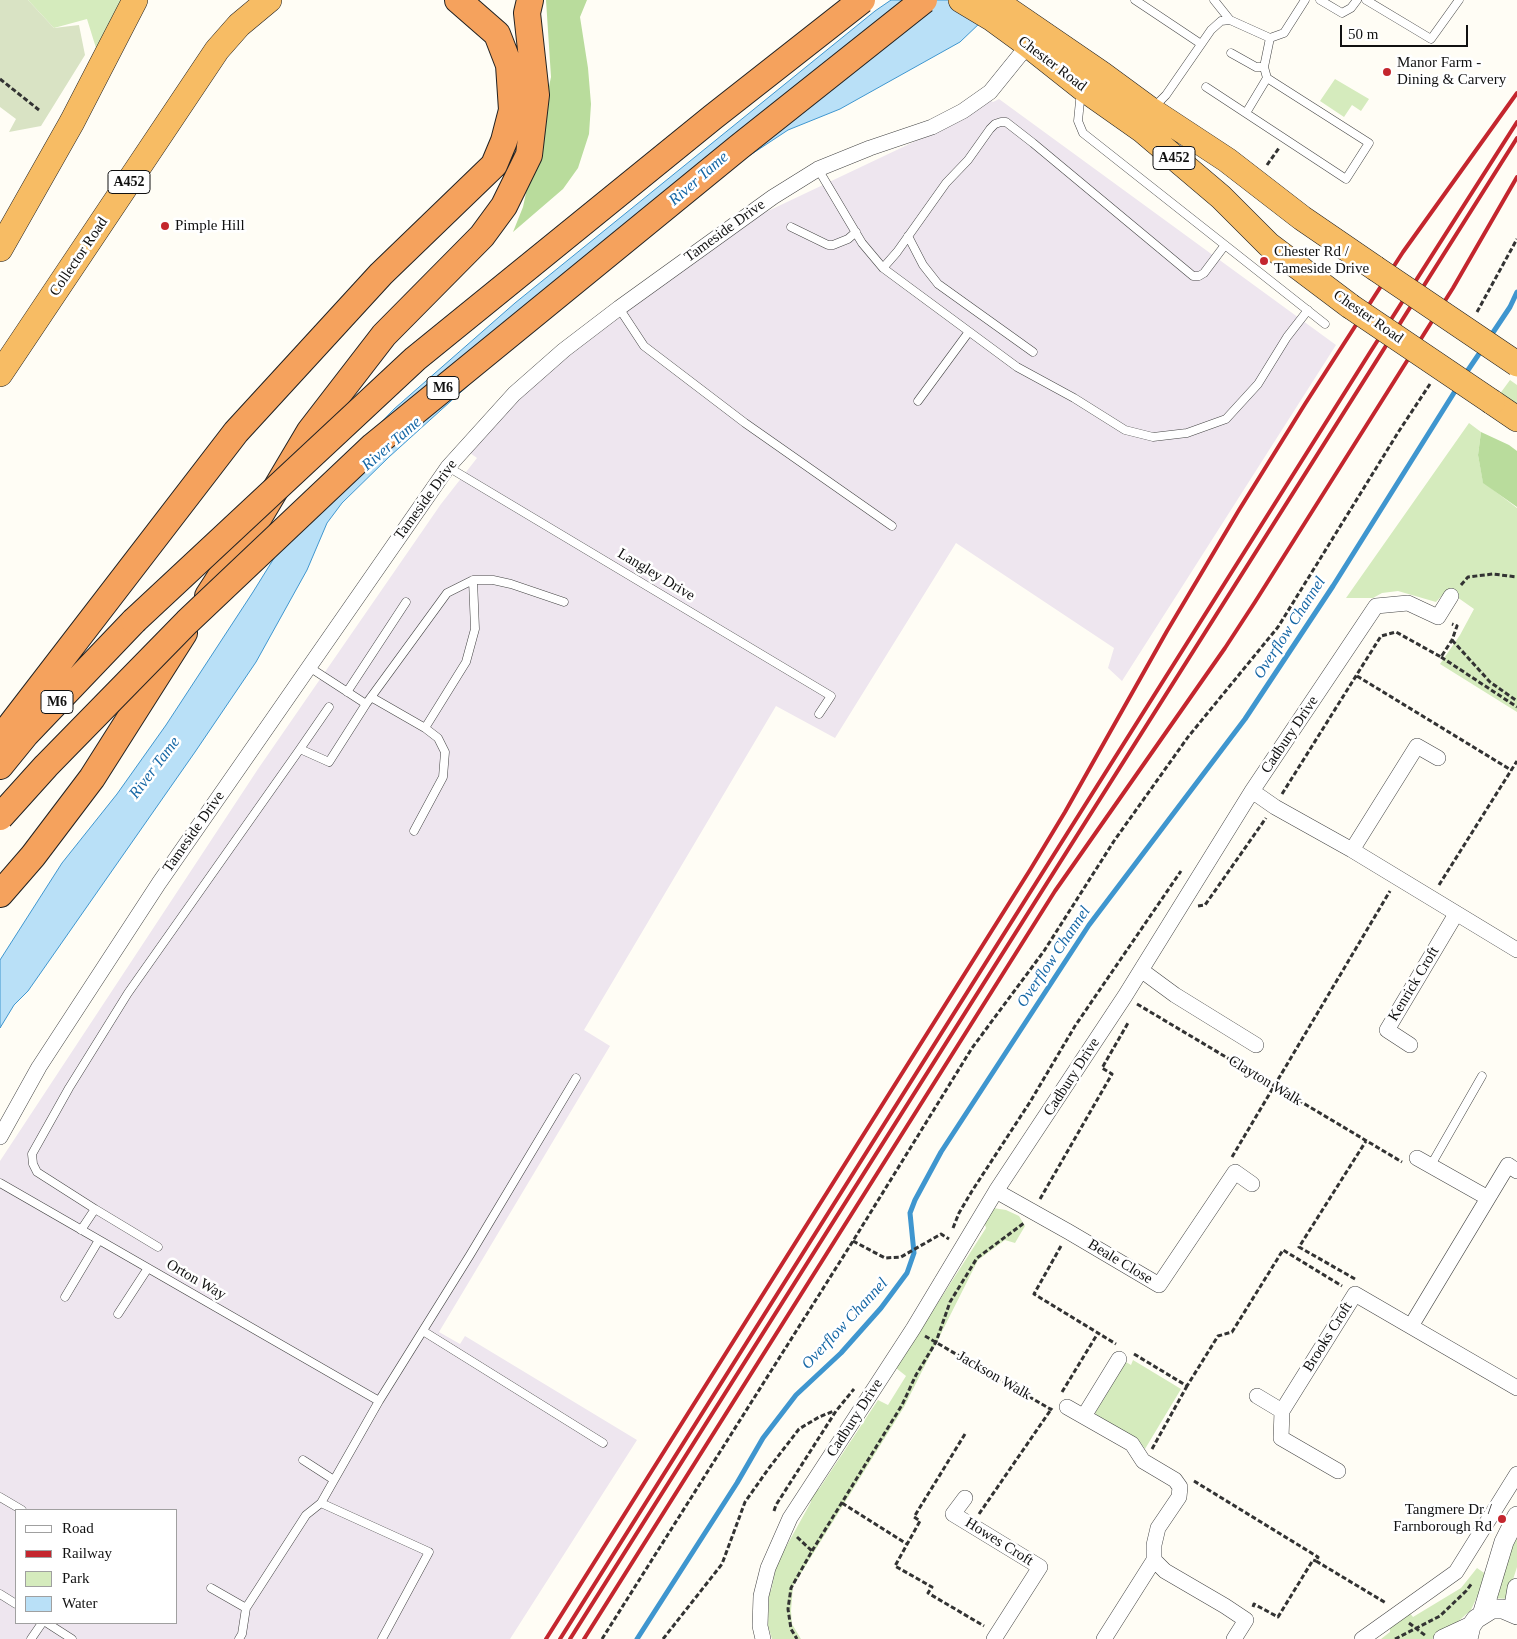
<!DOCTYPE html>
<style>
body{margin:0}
#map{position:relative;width:1517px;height:1639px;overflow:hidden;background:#fffdf5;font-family:Georgia,serif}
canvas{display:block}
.legend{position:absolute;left:15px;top:1509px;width:162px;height:115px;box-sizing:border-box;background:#fff;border:1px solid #a0a0a0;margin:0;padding:6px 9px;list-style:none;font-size:15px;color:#111}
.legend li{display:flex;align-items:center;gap:10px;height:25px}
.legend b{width:25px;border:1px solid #a0a0a0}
.scale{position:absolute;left:1340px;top:25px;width:128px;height:22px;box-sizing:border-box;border:2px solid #111;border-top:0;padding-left:6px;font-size:15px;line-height:18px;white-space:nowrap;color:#111;-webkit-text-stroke:4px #fff;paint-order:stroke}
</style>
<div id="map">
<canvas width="1517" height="1639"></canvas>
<ul class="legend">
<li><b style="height:6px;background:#fff"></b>Road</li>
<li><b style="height:6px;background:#c4262e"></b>Railway</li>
<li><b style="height:14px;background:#d5ebbd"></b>Park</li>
<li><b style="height:14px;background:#b9e0f7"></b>Water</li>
</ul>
<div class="scale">50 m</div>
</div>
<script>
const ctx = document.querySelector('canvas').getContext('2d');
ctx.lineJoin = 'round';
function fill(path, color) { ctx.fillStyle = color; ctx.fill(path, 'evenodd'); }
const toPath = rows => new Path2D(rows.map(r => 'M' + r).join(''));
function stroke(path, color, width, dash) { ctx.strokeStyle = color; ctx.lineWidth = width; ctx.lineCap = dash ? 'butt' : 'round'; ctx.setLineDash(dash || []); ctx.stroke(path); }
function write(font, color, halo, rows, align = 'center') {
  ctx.font = font + ' Georgia,serif'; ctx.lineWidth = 5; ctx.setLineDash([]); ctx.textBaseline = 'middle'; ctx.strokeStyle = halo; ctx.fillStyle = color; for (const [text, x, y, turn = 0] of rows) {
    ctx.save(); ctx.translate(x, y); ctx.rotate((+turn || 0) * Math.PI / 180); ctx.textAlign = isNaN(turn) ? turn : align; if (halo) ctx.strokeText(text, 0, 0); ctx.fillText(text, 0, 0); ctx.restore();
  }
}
fill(toPath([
 [999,99,1336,345,1122,681,1108,668,1114,648,956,543,835,738,776,706,584,1030,610,1046,439,1332,460,1344,465,1336,637,1440,510,1639,0,1639,0,1161,258,769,441,504,477,458,470,453,525,389,747,221,922,138,980,108,991,101,993,102],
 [16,1510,176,1510,176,1623,16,1623]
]), '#eee6ef');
fill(toPath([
 [28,0,123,0,96,48,87,19,54,28],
 [1335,79,1369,99,1361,111,1352,105,1344,117,1320,101],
 [1510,380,1517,385,1517,408,1499,395],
 [1469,423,1481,432,1478,455,1483,482,1517,508,1517,712,1440,664,1460,635,1474,609,1447,590,1436,602,1398,591,1382,593,1373,598,1346,598],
 [993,1208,1006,1210,1019,1216,1025,1226,1015,1243,1005,1240,978,1260,904,1407,793,1586,791,1611,792,1624,801,1639,772,1639,768,1626,769,1602,764,1597,766,1593,771,1591,777,1563,811,1502,810,1495,813,1491,819,1489,878,1400,888,1405,906,1376,896,1368,986,1228,984,1221],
 [1133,1360,1181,1389,1145,1449,1138,1439,1100,1419,1095,1413,1126,1362,1131,1365],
 [1517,1533,1517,1567,1510,1589,1509,1599,1492,1598],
 [1477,1568,1487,1575,1471,1610,1444,1634,1432,1639,1381,1639,1390,1632,1390,1624,1409,1612,1413,1617,1461,1588]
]), '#d5ebbd');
fill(toPath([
 [546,0,587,0,580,17,588,68,591,104,589,134,578,168,563,189,513,232,523,207,551,77],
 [1481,432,1509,445,1517,451,1517,507,1483,483,1478,455]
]), '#b9dc9c');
fill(toPath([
 [0,0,28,0,54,28,79,25,85,55,41,126,9,132,16,119,0,107]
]), '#d9e3c4');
const water = toPath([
 [891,0,1004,0,960,42,840,109,788,130,720,175,482,373,389,457,342,503,327,523,307,570,256,662,195,752,28,991,14,1005,0,1028,0,960,62,863,117,794,166,725,253,592,317,489,394,409,515,303,875,11,891,0]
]);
fill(water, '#b9e0f7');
stroke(water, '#3f96cf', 1);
stroke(toPath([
 [1490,337,1510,307,1517,292],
 [1464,376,1483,348],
 [637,1639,737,1483,763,1438,796,1395,841,1353,881,1308,907,1273,914,1253,910,1213,915,1200,941,1152,1089,925,1245,719,1333,586,1457,388]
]), '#3f96cf', 5);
const service = toPath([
 [1135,0,1201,44],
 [1214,0,1230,20],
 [1320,0,1342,13,1351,8,1357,0],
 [1366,0,1431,39,1459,0],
 [1231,53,1256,67,1264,67],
 [1206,87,1346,179,1369,143,1267,78,1264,67,1270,38],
 [1081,91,1078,121,1083,133,1325,324],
 [1153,108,1166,95,1211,30,1221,21,1230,20,1270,38,1284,33,1305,0],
 [1246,113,1267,78],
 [818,169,862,243,883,268,1017,367,1074,398,1125,430,1153,437,1187,433,1226,419,1258,384,1287,337,1308,310],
 [791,227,828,245,833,245,848,239,856,232],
 [908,236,923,265,938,284,1033,352],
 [883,268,897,252,946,183,968,160,990,129,995,124,1001,122,1006,122,1033,143,1193,276,1199,276,1204,273,1225,245],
 [619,308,644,346,745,423,892,526],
 [918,401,968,333],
 [448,467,831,696,819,714],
 [309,667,366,704,447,593,473,580,493,580,511,584,564,602],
 [347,692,406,602],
 [371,697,425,728,438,738,445,752,443,777,414,831],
 [425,728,466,662,475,629,473,580],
 [300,749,329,707],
 [1431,1165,1482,1076],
 [0,1183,379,1401],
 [95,1209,158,1247],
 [81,1230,95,1209,37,1172,33,1164,32,1154,69,1088,128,993,300,749,329,762,366,704],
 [65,1297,99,1240],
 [118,1314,148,1268],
 [423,1331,603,1443],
 [303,1460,334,1480],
 [0,1497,22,1510],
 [211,1588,246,1608],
 [0,1594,16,1604],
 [47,1623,72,1639],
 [31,1639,42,1623],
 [239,1639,242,1634,246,1608,306,1515,321,1503],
 [382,1639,429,1552,321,1503,379,1401,470,1255,576,1078]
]);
const minor = toPath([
 [1252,791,1275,807,1352,850,1517,950],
 [1352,850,1417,746,1438,758],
 [1141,970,1175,995,1256,1045],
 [1410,1045,1387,1030,1456,914],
 [0,1137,39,1067,159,883,448,467,514,394,564,350,619,308,773,197,818,169,870,148,932,127,963,111,990,92,1028,45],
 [1417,1158,1488,1198],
 [996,1191,1069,1232,1159,1285,1235,1172,1252,1184],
 [1411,1326,1508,1165,1517,1171],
 [1257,1396,1282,1411,1355,1294,1517,1388],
 [1067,1407,1132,1444,1143,1461,1175,1480,1180,1487,1179,1497,1158,1528,1154,1545,1154,1560,1104,1639],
 [1282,1411,1281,1438,1338,1471],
 [1084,1416,1119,1359],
 [965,1498,953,1514,1040,1567,994,1639],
 [1154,1560,1165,1571,1225,1606,1246,1620,1234,1639],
 [763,1639,760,1626,761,1596,768,1568,790,1518,913,1329,996,1191,1125,996,1252,791,1376,606,1408,603,1438,617,1451,596],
 [1362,1639,1456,1572,1517,1474]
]);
const tertiary = toPath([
 [1513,1612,1517,1588],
 [1482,1615,1504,1542,1517,1516],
 [1443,1639,1471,1626],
 [1468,1639,1471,1626,1476,1619,1492,1609,1503,1609,1517,1615]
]);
const trunk = toPath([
 [961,0,991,18,1028,45,1081,87,1142,130,1221,197,1269,245,1350,306],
 [994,0,1102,74,1151,110,1227,160,1302,218,1375,268],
 [0,249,72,122,135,0],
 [0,374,217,50,239,25,269,0],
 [1492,402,1517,419]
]);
const motorway = toPath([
 [208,596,259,517,310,431,384,335,482,236,504,206,529,155,536,95,527,13,530,0],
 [0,739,236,432,381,274,494,165,504,141,512,110,509,65,497,34,458,0],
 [0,766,26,734,134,621],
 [0,894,33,856,92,778,184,633]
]);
stroke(service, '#444', 9);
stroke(minor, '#444', 16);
stroke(tertiary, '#444', 20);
stroke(trunk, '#222', 26);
stroke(motorway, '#222', 28);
stroke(toPath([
 [0,79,39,110],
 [1267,165,1279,148],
 [1477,312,1517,239],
 [1461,585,1468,577,1493,574,1517,577],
 [1452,640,1490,682,1517,701],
 [1441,657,1517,707],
 [1357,676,1511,770],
 [1282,794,1381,636,1396,632,1441,657,1452,640,1457,626,1452,624],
 [1439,885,1517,761],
 [1198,906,1205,905,1266,818],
 [1137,1004,1402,1162],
 [1232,1157,1390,891],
 [1040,1199,1112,1074,1102,1068,1128,1023],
 [953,1228,959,1213,972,1191,1030,1102,1075,1026,1181,871],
 [853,1241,885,1258,901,1257,941,1234,949,1239],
 [1061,1246,1034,1294,1116,1344],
 [1355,1279,1299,1247,1366,1141],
 [925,1336,1052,1410],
 [1134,1354,1187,1386,1218,1336,1232,1332,1283,1250,1342,1286],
 [1062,1392,1098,1333],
 [965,1434,914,1517,920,1521,895,1566,932,1587,928,1593,984,1626],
 [1152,1449,1187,1386],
 [1194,1481,1318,1557,1316,1561,1386,1603],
 [842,1503,907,1544],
 [774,1511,776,1505,836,1411,854,1389],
 [979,1514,1052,1408],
 [797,1537,812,1551,791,1588,788,1609,791,1629,797,1639],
 [812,1551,902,1405,916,1375,936,1342,950,1302,977,1258,1024,1223],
 [1253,1607,1254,1604,1278,1617,1313,1560,1316,1561],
 [1409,1623,1426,1636],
 [602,1639,853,1241,972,1048,1044,951,1114,841,1188,737,1278,627,1399,431,1430,384],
 [663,1639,722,1564,745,1502,769,1468,799,1429,819,1417,834,1411],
 [1395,1639,1440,1616,1466,1591,1472,1583]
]), '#333', 3, [5, 2.5]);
stroke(service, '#fff', 8);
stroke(minor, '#fff', 15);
stroke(tertiary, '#fff', 19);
stroke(trunk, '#f7bc64', 25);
stroke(motorway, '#f5a25d', 26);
stroke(toPath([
 [546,1639,1030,870,1065,812,1167,631,1239,510,1305,404,1403,252,1517,93],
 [560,1639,1369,354,1517,122],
 [570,1639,1517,138],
 [584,1639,1055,891,1225,648,1255,602,1453,288,1517,177]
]), '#c4262e', 4);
const trunkBridge = toPath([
 [1375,268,1517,364],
 [1350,306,1492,402]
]);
const motorwayBridge = toPath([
 [134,621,415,359,713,117,862,0],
 [0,817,46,766,187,622,373,446,739,147,924,0]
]);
stroke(trunkBridge, '#222', 26, []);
stroke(motorwayBridge, '#222', 28, []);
stroke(trunkBridge, '#f7bc64', 25);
stroke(motorwayBridge, '#f5a25d', 26);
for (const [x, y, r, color] of [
 [1387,72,5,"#c4262e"],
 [165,226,5,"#c4262e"],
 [1264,261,5,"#c4262e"],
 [1502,1519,5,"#c4262e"]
]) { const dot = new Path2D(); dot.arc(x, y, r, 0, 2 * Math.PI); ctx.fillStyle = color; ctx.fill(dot); stroke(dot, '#fff', 2); }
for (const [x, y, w] of [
 [1174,158,42],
 [129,182,42],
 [443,388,32],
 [57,702,32]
]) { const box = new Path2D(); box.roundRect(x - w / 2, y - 11.5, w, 23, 4); ctx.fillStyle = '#fff'; ctx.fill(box); stroke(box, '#111', 1); }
write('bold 14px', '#111', null, [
 ["A452",1174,158],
 ["A452",129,182],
 ["M6",443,388],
 ["M6",57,702]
]);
write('15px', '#111', '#fff', [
 ["Manor Farm -",1397,63],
 ["Dining & Carvery",1397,80],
 ["Pimple Hill",175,226],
 ["Chester Rd /",1274,252],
 ["Tameside Drive",1274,269],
 ["Tangmere Dr /",1492,1510,"right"],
 ["Farnborough Rd",1492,1527,"right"]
], 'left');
write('15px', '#111', '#fff', [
 ["Chester Road",1052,64,37],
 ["Tameside Drive",725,231,-36],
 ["Collector Road",79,257,-56],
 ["Chester Road",1368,317,35],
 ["Tameside Drive",426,500,-54],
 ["Langley Drive",656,575,31],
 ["Cadbury Drive",1290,735,-56],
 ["Tameside Drive",194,832,-55],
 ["Kenrick Croft",1414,984,-59],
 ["Cadbury Drive",1072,1077,-57],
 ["Clayton Walk",1265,1081,31],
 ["Beale Close",1120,1262,31],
 ["Orton Way",196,1280,30],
 ["Brooks Croft",1328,1337,-58],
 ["Jackson Walk",994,1376,30],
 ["Cadbury Drive",855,1418,-57],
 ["Howes Croft",999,1542,32]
]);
write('italic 16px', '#1768a6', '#fff', [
 ["River Tame",699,179,-41],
 ["River Tame",392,444,-41],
 ["Overflow Channel",1290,628,-57],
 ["River Tame",155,768,-53],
 ["Overflow Channel",1054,957,-56],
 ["Overflow Channel",845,1324,-47]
]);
</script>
